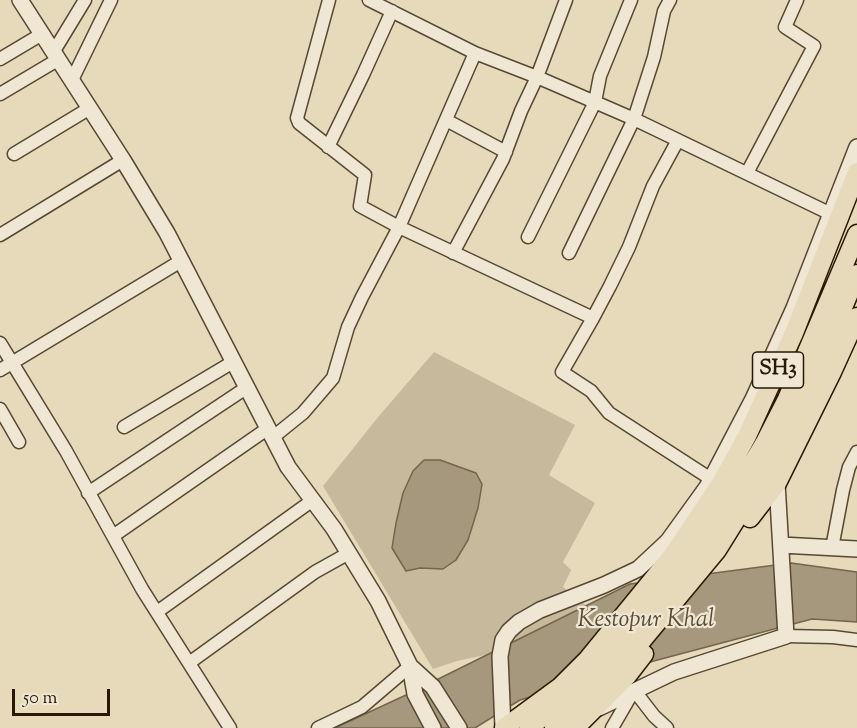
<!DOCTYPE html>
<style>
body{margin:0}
#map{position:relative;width:857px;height:728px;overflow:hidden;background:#e7dabb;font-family:"Sorts Mill Goudy",serif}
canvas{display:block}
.scale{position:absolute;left:12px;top:689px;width:98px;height:27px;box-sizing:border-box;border:3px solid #291803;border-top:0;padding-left:8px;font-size:18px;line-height:21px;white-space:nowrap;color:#291803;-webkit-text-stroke:4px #efe7d3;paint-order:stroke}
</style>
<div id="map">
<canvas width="857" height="728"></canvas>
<div class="scale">50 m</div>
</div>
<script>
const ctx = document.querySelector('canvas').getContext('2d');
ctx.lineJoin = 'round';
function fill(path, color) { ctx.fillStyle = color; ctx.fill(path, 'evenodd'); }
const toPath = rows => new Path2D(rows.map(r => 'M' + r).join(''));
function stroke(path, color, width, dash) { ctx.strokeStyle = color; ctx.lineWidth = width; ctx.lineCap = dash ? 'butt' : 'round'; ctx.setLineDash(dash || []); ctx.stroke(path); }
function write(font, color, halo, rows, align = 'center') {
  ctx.font = font + ' "Sorts Mill Goudy",serif'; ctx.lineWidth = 4.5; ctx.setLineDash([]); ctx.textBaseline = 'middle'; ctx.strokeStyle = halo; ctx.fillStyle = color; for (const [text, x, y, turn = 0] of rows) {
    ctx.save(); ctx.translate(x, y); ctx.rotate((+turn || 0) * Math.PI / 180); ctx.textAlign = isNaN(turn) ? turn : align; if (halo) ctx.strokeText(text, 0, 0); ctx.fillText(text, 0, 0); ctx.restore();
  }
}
fill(toPath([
 [434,352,575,425,549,475,595,503,563,562,571,570,563,587,608,623,523,647,457,661,433,669,323,486,379,416]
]), '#c7b99c');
const water = toPath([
 [424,460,440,460,476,473,482,484,478,508,468,540,456,560,443,569,420,568,406,571,392,548,396,523,403,493,413,471,424,460],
 [791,563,857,572,857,622,812,619,650,662,520,700,475,728,335,728,406,695,630,584,791,563]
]);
fill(water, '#a6987c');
stroke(water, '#74654c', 1.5);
const minor = toPath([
 [329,0,297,118,299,123,365,175,360,206,399,227,593,318,562,372,591,391,609,413,711,479],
 [369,0,475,53,537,77,634,119,831,214],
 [54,51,85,0],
 [0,59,42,34],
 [72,80,111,0],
 [0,94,59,59],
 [446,120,506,152],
 [328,147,363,75,392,11],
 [14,154,90,108],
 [747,173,814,46,785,27,797,0],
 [0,235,123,160],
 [528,237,595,102,600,76,631,0],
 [453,253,503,159,521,111,537,77,566,0],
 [569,253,634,119,654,57,664,11,670,0],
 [593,318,610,286,629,247,653,186,678,140],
 [0,343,66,451,142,589,230,728],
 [0,370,181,261],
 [0,409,19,442],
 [124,427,233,362],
 [272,438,303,413,333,378,348,327,362,297,399,227,475,53],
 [88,493,246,388],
 [113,536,267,429],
 [832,548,843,490,849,467,857,452],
 [157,612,313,500],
 [786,636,833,637,857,640],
 [189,663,315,572,349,553],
 [318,728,362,707,410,666],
 [612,728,634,690,654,716,667,728]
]);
const tertiary = toPath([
 [20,0,123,160,167,233,288,467,334,529,378,601,410,666,415,694,433,728],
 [781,545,857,549],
 [410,666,433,687,459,728],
 [599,708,674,672,786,636,777,483],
 [503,728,500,656,503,640,509,631,519,622,540,610,604,585,638,569,668,541,707,487,753,399,794,308,857,147]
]);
const primary = toPath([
 [750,518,777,483,832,372,857,317],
 [504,728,560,687,588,659,673,555,721,483,747,436,794,333,857,172],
 [529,728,558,704,628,634,699,547,734,494,764,444,787,399,857,234],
 [554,728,594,692,634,650,717,550,783,444,806,396,857,274],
 [575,728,627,676,644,654]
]);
stroke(minor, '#584831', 15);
stroke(tertiary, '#584831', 18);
stroke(primary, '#291803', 21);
stroke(minor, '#efe7d3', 12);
stroke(tertiary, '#efe7d3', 15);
stroke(primary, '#e7dabb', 18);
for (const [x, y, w] of [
 [778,370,51]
]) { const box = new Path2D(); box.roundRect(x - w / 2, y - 18, w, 36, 4.5); ctx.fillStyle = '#efe7d3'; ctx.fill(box); stroke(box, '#291803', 1.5); }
write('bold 21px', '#291803', null, [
 ["SH3",778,370]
]);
write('italic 24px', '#5b4b33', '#efe7d3', [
 ["Kestopur Khal",646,622]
]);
</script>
